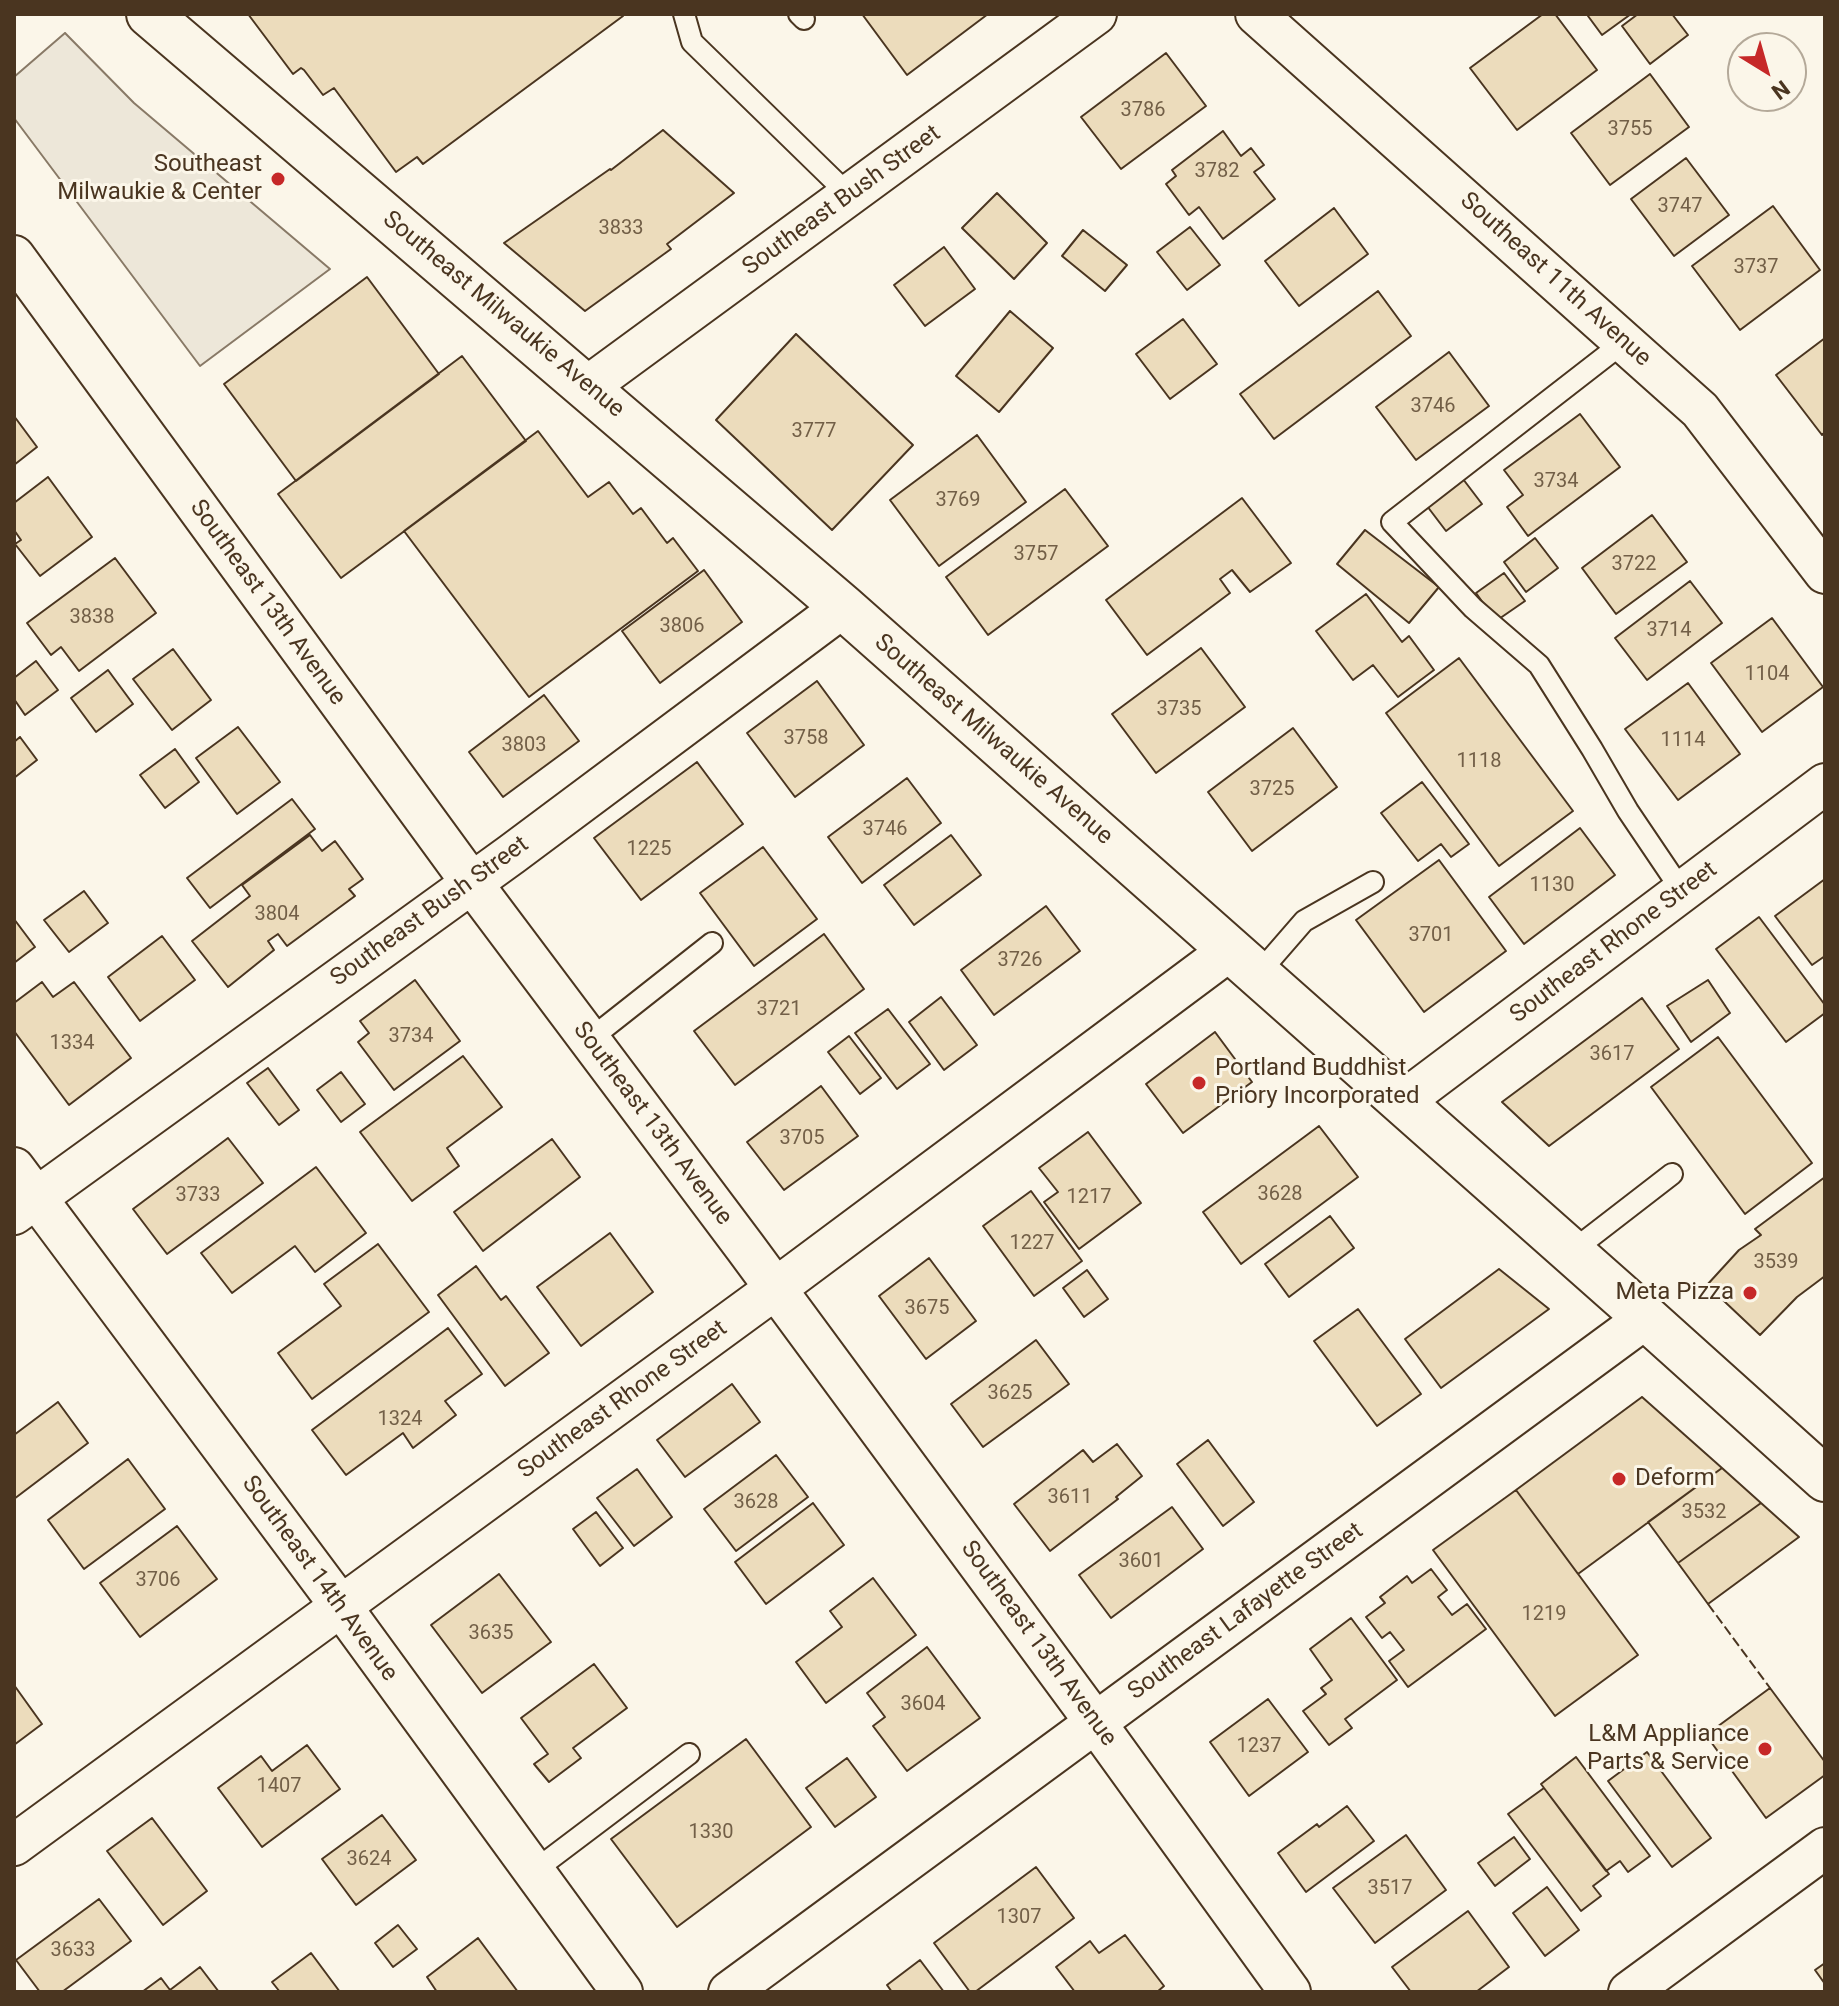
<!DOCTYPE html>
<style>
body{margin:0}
#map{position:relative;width:1839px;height:2006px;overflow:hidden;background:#fbf6e9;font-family:Roboto,sans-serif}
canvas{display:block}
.frame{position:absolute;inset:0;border:16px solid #4a3520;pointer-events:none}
.north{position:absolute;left:1727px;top:32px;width:80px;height:80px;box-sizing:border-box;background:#fbf6e9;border:2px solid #b4a999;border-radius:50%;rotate:143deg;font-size:22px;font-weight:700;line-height:32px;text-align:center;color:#4a3520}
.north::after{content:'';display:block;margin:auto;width:28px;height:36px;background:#c62828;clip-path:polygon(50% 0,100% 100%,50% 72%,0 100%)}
</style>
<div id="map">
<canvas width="1839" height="2006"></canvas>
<div class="frame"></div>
<div class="north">N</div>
</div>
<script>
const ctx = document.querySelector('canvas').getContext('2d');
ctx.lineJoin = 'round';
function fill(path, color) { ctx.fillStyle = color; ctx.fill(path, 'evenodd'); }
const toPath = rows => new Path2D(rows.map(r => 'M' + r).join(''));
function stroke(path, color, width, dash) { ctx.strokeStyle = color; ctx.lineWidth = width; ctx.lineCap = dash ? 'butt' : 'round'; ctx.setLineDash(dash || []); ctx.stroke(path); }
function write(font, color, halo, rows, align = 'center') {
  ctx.font = font + ' Roboto,sans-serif'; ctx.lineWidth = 6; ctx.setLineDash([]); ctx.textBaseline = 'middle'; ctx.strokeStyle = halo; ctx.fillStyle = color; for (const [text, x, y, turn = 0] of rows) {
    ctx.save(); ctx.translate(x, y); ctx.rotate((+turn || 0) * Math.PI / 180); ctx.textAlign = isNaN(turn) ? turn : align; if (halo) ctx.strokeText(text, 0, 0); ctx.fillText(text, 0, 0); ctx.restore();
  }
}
const parking = toPath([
 [65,33,134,103,330,269,200,366,14,118,14,77,65,33]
]);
fill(parking, '#ede7d9');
stroke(parking, '#887966', 2);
const building = toPath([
 [248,14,622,14,623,16,423,164,417,157,396,172,334,88,323,95,304,70,301,68,293,74,248,14],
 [862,14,988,14,907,75,862,14],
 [1543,14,1555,14,1597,70,1517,130,1470,68,1543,14],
 [1590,14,1631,14,1602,35,1588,16,1590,14],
 [1638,14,1672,14,1688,35,1650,64,1622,26,1638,14],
 [1166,53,1206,106,1121,169,1081,117,1166,53],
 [1650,74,1689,127,1610,185,1571,133,1650,74],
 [663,130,734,193,667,244,671,249,585,311,504,243,610,169,611,170,663,130],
 [1223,131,1241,156,1251,148,1264,165,1254,172,1275,199,1223,239,1199,207,1189,215,1166,184,1176,176,1172,170,1223,131],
 [1686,158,1729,215,1674,256,1631,199,1686,158],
 [997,193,1047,243,1014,279,962,228,997,193],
 [1773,206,1820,270,1740,330,1692,266,1773,206],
 [1334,208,1368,254,1299,306,1265,261,1334,208],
 [1190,227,1220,265,1187,290,1157,252,1190,227],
 [1083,230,1127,265,1105,291,1062,256,1083,230],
 [944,247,975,289,925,326,894,285,944,247],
 [367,277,439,374,296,481,224,384,367,277],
 [1378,291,1411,336,1274,439,1240,394,1378,291],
 [1010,311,1053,348,999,412,956,376,1010,311],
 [1183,319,1217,364,1170,399,1136,354,1183,319],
 [796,334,913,445,832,530,716,420,796,334],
 [1825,338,1825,432,1822,435,1776,375,1825,338],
 [1449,352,1489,406,1416,460,1376,407,1449,352],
 [462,356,526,441,341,578,278,494,462,356],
 [1580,414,1620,467,1528,536,1507,507,1523,495,1504,470,1580,414],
 [14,416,37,447,14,465,14,416],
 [538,431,588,497,609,482,633,514,641,508,667,543,673,538,698,571,529,697,404,531,538,431],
 [977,435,1026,502,939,566,890,500,977,435],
 [48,477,92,537,40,576,15,544,21,540,14,530,14,503,48,477],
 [1463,479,1482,504,1446,531,1427,506,1463,479],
 [1065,489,1108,546,988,635,946,577,1065,489],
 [1242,498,1291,563,1250,592,1232,570,1220,579,1230,593,1147,655,1106,600,1242,498],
 [1652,515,1687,562,1616,614,1582,568,1652,515],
 [1365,530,1439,587,1409,623,1337,564,1365,530],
 [1535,538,1558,568,1526,592,1504,562,1535,538],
 [115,558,156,613,79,671,61,647,51,655,27,623,115,558],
 [704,570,742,622,660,683,622,631,704,570],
 [1504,573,1525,601,1496,621,1476,593,1504,573],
 [1690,581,1722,623,1647,680,1615,638,1690,581],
 [1366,594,1402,642,1409,636,1434,670,1398,697,1373,665,1353,680,1316,631,1366,594],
 [1772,618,1823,687,1762,732,1711,663,1772,618],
 [1201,648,1245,707,1156,773,1112,714,1201,648],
 [173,649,211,700,172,730,133,679,173,649],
 [1459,658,1573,811,1499,866,1386,713,1459,658],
 [36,661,58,690,25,715,14,699,14,678,36,661],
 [108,670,133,704,96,732,71,698,108,670],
 [817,681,864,745,795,797,747,733,817,681],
 [1688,683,1740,754,1678,800,1625,729,1688,683],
 [544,695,579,741,503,797,469,752,544,695],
 [238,727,280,782,237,814,196,758,238,727],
 [1293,728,1337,787,1252,851,1208,792,1293,728],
 [20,737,37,760,14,778,14,742,20,737],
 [175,749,199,782,165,808,140,775,175,749],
 [697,762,743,824,641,900,594,838,697,762],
 [907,778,941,823,862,883,828,837,907,778],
 [1422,782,1469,844,1451,857,1441,844,1418,861,1381,813,1422,782],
 [292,799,315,829,210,908,187,878,292,799],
 [1580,828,1615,875,1524,944,1489,897,1580,828],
 [310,835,322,851,335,841,363,879,349,889,355,896,287,946,278,934,268,941,274,950,228,987,192,941,250,896,242,885,310,835],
 [951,835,981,875,914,925,884,885,951,835],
 [763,847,817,919,754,966,700,893,763,847],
 [1439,860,1506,951,1424,1012,1356,920,1439,860],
 [1825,879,1825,956,1812,965,1775,916,1825,879],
 [84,891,108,923,69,952,44,920,84,891],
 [1046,906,1080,951,994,1015,961,970,1046,906],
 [1759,917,1825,1005,1825,1013,1786,1042,1716,949,1759,917],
 [14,919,35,947,14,963,14,919],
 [824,934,864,989,735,1085,694,1031,824,934],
 [162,936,195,980,140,1021,108,977,162,936],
 [415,980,460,1041,394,1090,358,1042,369,1033,360,1021,415,980],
 [1708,980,1730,1013,1691,1042,1667,1006,1708,980],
 [42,982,53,997,74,982,131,1058,69,1105,14,1031,14,1003,42,982],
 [941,997,977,1045,944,1070,909,1022,941,997],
 [1642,998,1679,1049,1549,1146,1502,1102,1642,998],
 [888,1009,930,1064,897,1089,855,1033,888,1009],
 [1215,1032,1252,1082,1183,1133,1146,1084,1215,1032],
 [849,1036,881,1078,860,1094,828,1052,849,1036],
 [1718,1037,1812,1163,1745,1214,1651,1087,1718,1037],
 [463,1056,502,1107,447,1148,459,1166,412,1201,360,1132,463,1056],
 [268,1068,299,1110,279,1125,247,1083,268,1068],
 [341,1072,365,1104,341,1122,317,1090,341,1072],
 [821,1086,858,1136,784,1190,747,1142,821,1086],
 [1319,1126,1358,1177,1241,1264,1203,1212,1319,1126],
 [1088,1132,1141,1203,1079,1249,1044,1202,1058,1192,1039,1168,1088,1132],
 [228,1138,263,1183,167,1254,133,1209,228,1138],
 [552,1139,580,1177,483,1251,454,1212,552,1139],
 [316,1167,366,1233,315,1272,295,1246,232,1293,201,1253,316,1167],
 [1825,1177,1825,1276,1797,1297,1760,1335,1707,1285,1739,1250,1761,1235,1755,1229,1825,1177],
 [1031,1191,1082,1261,1034,1296,983,1226,1031,1191],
 [1330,1216,1354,1248,1289,1297,1265,1264,1330,1216],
 [610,1233,653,1292,581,1346,537,1287,610,1233],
 [378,1244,429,1312,312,1399,278,1353,341,1306,324,1284,378,1244],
 [929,1258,976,1321,926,1359,879,1296,929,1258],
 [476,1266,501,1300,506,1296,549,1353,505,1386,438,1295,476,1266],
 [1499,1269,1549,1309,1441,1388,1405,1339,1499,1269],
 [1087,1270,1108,1299,1084,1317,1063,1288,1087,1270],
 [1358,1309,1421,1394,1377,1426,1314,1341,1358,1309],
 [448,1328,482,1374,445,1401,456,1415,413,1448,403,1433,346,1475,312,1430,448,1328],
 [1036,1340,1069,1384,983,1447,951,1404,1036,1340],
 [732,1384,760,1422,685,1477,657,1440,732,1384],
 [1642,1397,1722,1468,1578,1574,1516,1490,1642,1397],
 [58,1402,88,1443,14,1499,14,1435,58,1402],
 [1208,1440,1254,1502,1223,1526,1177,1464,1208,1440],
 [1117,1444,1142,1476,1116,1497,1118,1499,1050,1551,1014,1504,1083,1450,1093,1462,1117,1444],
 [776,1455,808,1497,736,1551,704,1509,776,1455],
 [128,1459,165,1509,84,1569,48,1520,128,1459],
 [1722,1468,1761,1503,1678,1563,1648,1522,1722,1468],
 [637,1469,672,1517,634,1546,597,1498,637,1469],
 [1516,1490,1638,1655,1555,1716,1433,1550,1516,1490],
 [813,1503,844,1545,766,1604,735,1562,813,1503],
 [1761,1503,1799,1537,1708,1604,1678,1563,1761,1503],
 [1172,1507,1203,1549,1111,1618,1079,1575,1172,1507],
 [596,1512,623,1548,600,1566,573,1529,596,1512],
 [177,1526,217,1579,140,1637,100,1583,177,1526],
 [1431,1569,1447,1590,1438,1597,1452,1615,1467,1604,1486,1629,1408,1687,1389,1661,1404,1650,1390,1632,1382,1638,1366,1617,1385,1603,1380,1597,1407,1576,1412,1583,1431,1569],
 [499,1574,551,1642,482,1693,431,1625,499,1574],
 [873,1578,916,1635,826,1703,796,1662,842,1627,830,1611,873,1578],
 [1351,1618,1397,1680,1345,1719,1352,1728,1329,1745,1303,1711,1326,1694,1321,1688,1332,1680,1310,1649,1351,1618],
 [927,1647,980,1718,907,1771,873,1726,885,1717,867,1693,927,1647],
 [594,1664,627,1708,573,1748,581,1758,549,1782,534,1764,548,1754,521,1718,594,1664],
 [14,1685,42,1724,14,1745,14,1685],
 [1770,1688,1825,1762,1825,1775,1766,1818,1706,1735,1770,1688],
 [1268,1699,1308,1752,1249,1796,1210,1742,1268,1699],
 [746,1739,811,1827,677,1927,611,1839,746,1739],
 [307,1745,340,1789,262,1847,218,1788,261,1756,272,1771,307,1745],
 [1647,1752,1711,1838,1672,1867,1608,1781,1647,1752],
 [1576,1757,1650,1856,1628,1872,1620,1861,1606,1871,1541,1784,1576,1757],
 [847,1758,876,1797,835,1827,806,1788,847,1758],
 [1544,1788,1609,1874,1593,1886,1601,1896,1581,1911,1508,1814,1544,1788],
 [1347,1806,1374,1841,1306,1892,1278,1853,1317,1824,1319,1827,1347,1806],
 [382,1815,416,1860,356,1905,322,1859,382,1815],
 [152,1818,207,1891,163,1925,107,1851,152,1818],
 [1406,1835,1446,1890,1375,1943,1333,1888,1406,1835],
 [1514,1837,1530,1859,1495,1886,1478,1863,1514,1837],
 [1036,1867,1074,1918,975,1992,970,1992,934,1943,1036,1867],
 [1547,1887,1579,1930,1545,1956,1513,1913,1547,1887],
 [99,1899,131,1941,62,1992,40,1992,16,1960,99,1899],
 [1468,1911,1509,1967,1476,1992,1411,1992,1392,1967,1468,1911],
 [398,1925,417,1949,393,1967,375,1943,398,1925],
 [1125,1935,1164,1986,1157,1992,1075,1992,1056,1967,1090,1941,1099,1953,1125,1935],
 [478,1938,518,1992,437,1992,427,1977,478,1938],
 [311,1953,340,1992,280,1992,272,1982,311,1953],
 [920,1960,944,1992,892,1992,887,1985,920,1960],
 [1825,1963,1825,1984,1815,1970,1825,1963],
 [200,1967,219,1992,142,1992,161,1978,170,1990,200,1967]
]);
fill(building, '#ecdcbc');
stroke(building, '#4a3520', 2);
const service = toPath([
 [684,14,692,42,850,196],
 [799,14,804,19],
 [1624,342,1392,522,1473,608,1539,665,1592,749,1628,811,1682,891],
 [1258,974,1304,921,1373,882],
 [589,1040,712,943],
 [1571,1252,1672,1174],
 [534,1871,689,1754]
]);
const minor = toPath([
 [1256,14,1700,410,1825,573],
 [14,256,471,882,745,1247,1095,1722,1290,1992],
 [587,387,1096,14],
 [1402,1102,1825,784],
 [14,1168,340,1605,622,1992],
 [14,1214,512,854,843,607],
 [14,1845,775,1289,1230,950],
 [729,1992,1646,1318],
 [1629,1992,1825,1848]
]);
const secondary = toPath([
 [149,14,843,607,1646,1318,1825,1479]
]);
stroke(service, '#4a3520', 24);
stroke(minor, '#4a3520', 44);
stroke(secondary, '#4a3520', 48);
stroke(service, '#fbf6e9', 20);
stroke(minor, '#fbf6e9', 40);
stroke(secondary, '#fbf6e9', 44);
stroke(toPath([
 [1708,1604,1770,1688]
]), '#4a3520', 2, [10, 4]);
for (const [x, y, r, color] of [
 [278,179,8,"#c62828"],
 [1199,1083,8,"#c62828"],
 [1750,1293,8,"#c62828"],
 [1619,1479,8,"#c62828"],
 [1765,1749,8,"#c62828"]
]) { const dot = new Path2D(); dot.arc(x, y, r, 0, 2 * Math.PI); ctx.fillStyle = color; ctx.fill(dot); stroke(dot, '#fbf6e9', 3); }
write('20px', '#725f47', null, [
 ["3786",1143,111],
 ["3755",1630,130],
 ["3782",1217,172],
 ["3747",1680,207],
 ["3833",621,229],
 ["3737",1756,268],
 ["3746",1433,407],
 ["3777",814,432],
 ["3734",1556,482],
 ["3769",958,501],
 ["3757",1036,555],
 ["3722",1634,565],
 ["3838",92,618],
 ["3806",682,627],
 ["3714",1669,631],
 ["1104",1767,675],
 ["3735",1179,710],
 ["3758",806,739],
 ["1114",1683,741],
 ["3803",524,746],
 ["1118",1479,762],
 ["3725",1272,790],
 ["3746",885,830],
 ["1225",649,850],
 ["1130",1552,886],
 ["3804",277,915],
 ["3701",1431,936],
 ["3726",1020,961],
 ["3721",779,1010],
 ["3734",411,1037],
 ["1334",72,1044],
 ["3617",1612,1055],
 ["3705",802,1139],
 ["3628",1280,1195],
 ["3733",198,1196],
 ["1217",1089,1198],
 ["1227",1032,1244],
 ["3539",1776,1263],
 ["3675",927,1309],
 ["3625",1010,1394],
 ["1324",400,1420],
 ["3611",1070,1498],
 ["3628",756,1503],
 ["3532",1704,1513],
 ["3601",1141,1562],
 ["3706",158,1581],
 ["1219",1544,1615],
 ["3635",491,1634],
 ["3604",923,1705],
 ["1237",1259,1747],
 ["1407",279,1787],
 ["1330",711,1833],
 ["3624",369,1860],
 ["3517",1390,1889],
 ["1307",1019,1918],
 ["3633",73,1951]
]);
write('24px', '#4a3520', '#fbf6e9', [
 ["Southeast",262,165],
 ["Milwaukie & Center",262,193],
 ["Portland Buddhist",1215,1069,"left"],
 ["Priory Incorporated",1215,1097,"left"],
 ["Meta Pizza",1734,1293],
 ["Deform",1635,1479,"left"],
 ["L&M Appliance",1749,1735],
 ["Parts & Service",1749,1763]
], 'right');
write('24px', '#4a3520', '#fbf6e9', [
 ["Southeast Bush Street",842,201,-36],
 ["Southeast 11th Avenue",1555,280,42],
 ["Southeast Milwaukie Avenue",503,315,40],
 ["Southeast 13th Avenue",267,603,54],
 ["Southeast Milwaukie Avenue",993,740,41],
 ["Southeast Bush Street",430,912,-36],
 ["Southeast Rhone Street",1614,943,-37],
 ["Southeast 13th Avenue",652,1124,53],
 ["Southeast Rhone Street",623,1400,-36],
 ["Southeast 14th Avenue",319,1579,54],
 ["Southeast Lafayette Street",1246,1612,-36],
 ["Southeast 13th Avenue",1038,1644,54]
]);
</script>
